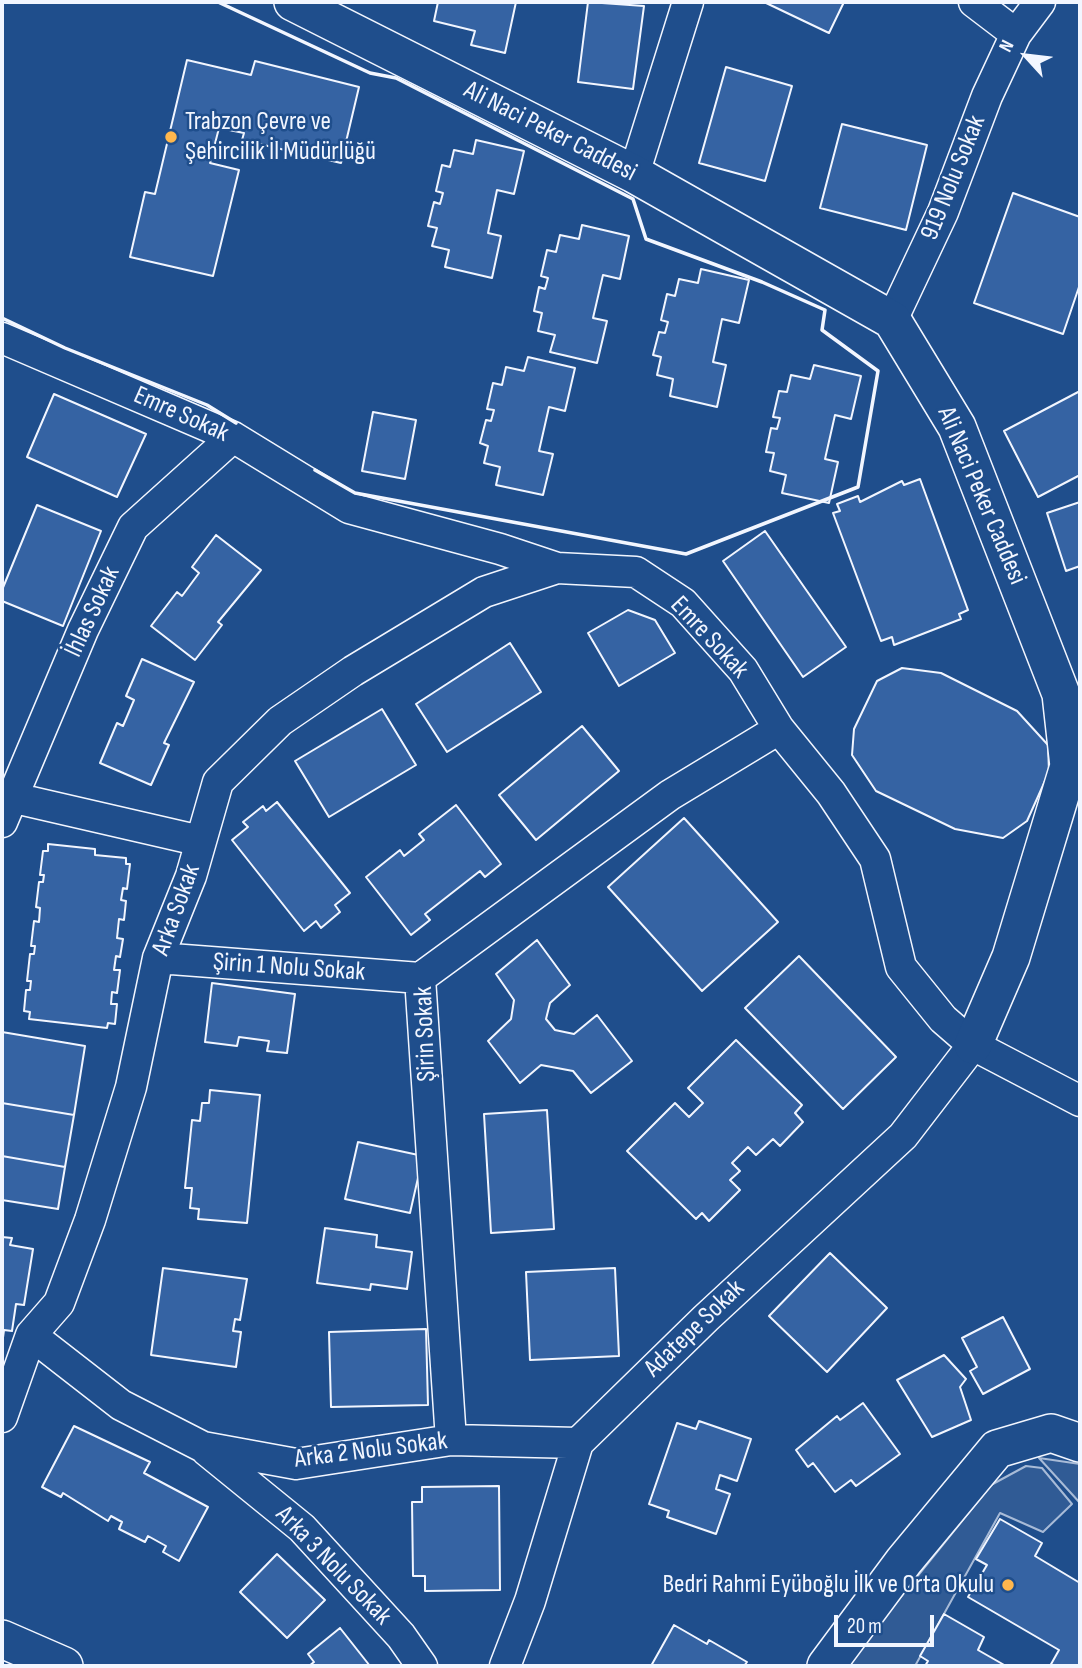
<!DOCTYPE html>
<meta charset="utf-8">
<style>
body{margin:0}
#map{position:relative;width:1082px;height:1668px;overflow:hidden;background:#1f4e8c;font-family:"Sofia Sans Condensed",sans-serif}
canvas{display:block}
.frame{position:absolute;inset:0;border:4px solid #f2f6ff;pointer-events:none}
.north{position:absolute;left:991px;top:21px;width:70px;height:70px;-webkit-text-stroke:5px #1f4e8c;paint-order:stroke;rotate:297deg;font-size:19px;font-weight:700;line-height:28px;text-align:center;color:#f2f6ff}
.north::after{content:'';display:block;margin:auto;width:24px;height:32px;background:#f2f6ff;clip-path:polygon(50% 0,100% 100%,50% 72%,0 100%)}
.scale{position:absolute;left:834px;top:1615px;width:100px;height:32px;box-sizing:border-box;border:4px solid #f2f6ff;border-top:0;padding-left:9px;font-size:21px;line-height:24px;white-space:nowrap;color:#f2f6ff;-webkit-text-stroke:5px #1f4e8c;paint-order:stroke}
</style>
<div id="map">
<canvas width="1082" height="1668"></canvas>
<div class="frame"></div>
<div class="north">N</div>
<div class="scale">20 m</div>
</div>
<script>
const ctx = document.querySelector('canvas').getContext('2d');
ctx.lineJoin = 'round';
function fill(path, color) { ctx.fillStyle = color; ctx.fill(path, 'evenodd'); }
const toPath = rows => new Path2D(rows.map(r => 'M' + r).join(''));
function stroke(path, color, width, dash) { ctx.strokeStyle = color; ctx.lineWidth = width; ctx.lineCap = dash ? 'butt' : 'round'; ctx.setLineDash(dash || []); ctx.stroke(path); }
function write(font, color, halo, rows, align = 'center') {
  ctx.font = font + ' "Sofia Sans Condensed",sans-serif'; ctx.lineWidth = 5; ctx.setLineDash([]); ctx.textBaseline = 'middle'; ctx.strokeStyle = halo; ctx.fillStyle = color; for (const [text, x, y, turn = 0] of rows) {
    ctx.save(); ctx.translate(x, y); ctx.rotate((+turn || 0) * Math.PI / 180); ctx.textAlign = isNaN(turn) ? turn : align; if (halo) ctx.strokeText(text, 0, 0); ctx.fillText(text, 0, 0); ctx.restore();
  }
}
const built = toPath([
 [1039,1458,1080,1464,1080,1503,1039,1458],
 [1026,1466,1042,1468,1072,1504,1043,1532,1000,1513,915,1666,845,1666,991,1485,1026,1466]
]);
fill(built, '#305b95');
stroke(built, '#a8bbd7', 2);
const building = toPath([
 [438,2,516,2,505,53,471,45,475,31,434,21,438,2],
 [588,2,644,6,633,89,578,82,588,2],
 [764,2,844,2,829,33,764,2],
 [187,60,251,75,255,61,359,87,341,163,242,140,244,133,219,128,210,163,239,170,213,276,130,257,145,192,155,194,187,60],
 [726,67,792,86,765,181,699,163,726,67],
 [842,124,927,145,906,230,820,208,842,124],
 [476,140,524,151,514,194,497,190,488,233,501,236,492,278,445,267,449,250,432,246,437,228,428,226,434,202,440,204,443,193,436,191,442,165,450,167,454,150,473,154,476,140],
 [1013,193,1080,217,1080,284,1063,334,974,303,1013,193],
 [582,225,629,236,620,279,603,275,593,318,607,321,597,363,550,352,555,335,538,331,542,313,534,311,539,287,545,289,548,278,541,276,547,250,556,252,560,235,579,239,582,225],
 [701,269,749,280,739,323,722,319,713,362,726,365,717,407,670,396,673,379,657,375,661,357,653,355,659,332,665,333,668,322,661,320,667,294,675,296,679,279,698,283,701,269],
 [528,357,575,368,565,411,549,407,539,451,553,454,543,495,496,485,500,467,484,463,488,446,480,443,486,420,491,421,494,410,487,409,493,383,502,385,506,367,524,371,528,357],
 [814,365,861,376,851,419,835,415,825,459,838,462,829,503,782,493,786,475,770,471,774,453,766,452,771,428,777,429,780,418,773,417,779,391,787,392,791,375,810,379,814,365],
 [1080,391,1080,475,1038,497,1004,431,1080,391],
 [54,394,146,434,117,497,27,457,54,394],
 [373,412,416,420,405,479,362,471,373,412],
 [920,479,968,610,959,614,961,619,894,645,892,637,881,641,833,513,840,511,837,504,858,496,860,502,902,481,904,485,920,479],
 [1080,502,1080,566,1066,571,1047,513,1080,502],
 [37,505,101,531,63,626,2,601,2,590,37,505],
 [765,531,846,647,803,677,723,561,765,531],
 [216,535,261,570,218,622,222,625,195,660,151,626,177,592,182,596,199,573,192,567,216,535],
 [628,610,655,620,675,653,619,686,588,633,628,610],
 [510,643,541,692,447,752,416,704,510,643],
 [142,659,194,682,164,743,169,745,151,785,100,763,117,723,123,726,134,700,126,696,142,659],
 [902,668,941,673,1017,711,1048,745,1049,772,1027,821,1003,838,955,829,876,791,852,755,854,729,877,681,902,668],
 [382,709,416,765,329,817,295,761,382,709],
 [582,726,619,771,536,840,499,795,582,726],
 [277,802,350,893,335,905,340,912,321,928,316,921,304,931,232,840,248,827,243,822,263,806,266,811,277,802],
 [456,805,501,864,485,877,480,871,425,914,430,920,411,935,366,877,400,850,404,856,424,840,419,834,456,805],
 [684,818,778,922,702,991,608,887,684,818],
 [48,844,95,849,95,855,126,858,126,864,130,864,127,889,123,888,121,900,126,901,124,920,119,919,117,938,123,939,120,957,116,956,114,970,120,970,117,993,112,992,111,1004,117,1004,115,1024,108,1023,107,1028,29,1019,30,1012,24,1011,26,990,30,990,31,981,27,981,30,954,34,954,35,946,31,946,34,921,39,922,40,908,36,907,39,882,43,882,44,875,40,875,43,851,48,851,48,844],
 [537,940,570,985,550,1003,546,1019,555,1030,574,1034,597,1015,632,1061,591,1093,573,1071,541,1065,520,1083,488,1041,511,1019,514,1000,496,974,537,940],
 [799,956,896,1057,843,1109,745,1008,799,956],
 [212,983,295,994,287,1053,267,1051,269,1041,239,1037,237,1046,205,1042,212,983],
 [2,1032,85,1046,74,1115,2,1103,2,1032],
 [736,1040,802,1105,795,1113,803,1122,780,1146,773,1139,756,1155,748,1147,732,1163,740,1171,730,1180,740,1190,709,1221,702,1213,696,1219,627,1151,675,1103,689,1117,703,1103,688,1088,736,1040],
 [210,1090,260,1095,247,1223,198,1219,199,1209,190,1208,192,1188,185,1188,192,1120,200,1121,202,1103,209,1103,210,1090],
 [2,1103,74,1115,65,1167,2,1156,2,1103],
 [547,1110,554,1229,491,1233,484,1114,547,1110],
 [358,1142,423,1156,410,1213,345,1199,358,1142],
 [2,1156,65,1167,58,1209,2,1200,2,1156],
 [325,1228,377,1235,376,1247,412,1252,407,1289,371,1284,370,1290,317,1283,325,1228],
 [2,1237,12,1238,10,1245,33,1249,24,1305,16,1304,12,1331,4,1330,2,1345,2,1237],
 [830,1253,887,1308,827,1372,769,1316,830,1253],
 [163,1268,247,1279,240,1320,235,1319,233,1331,241,1332,236,1367,151,1355,163,1268],
 [615,1268,619,1356,530,1360,526,1272,615,1268],
 [1003,1317,1030,1369,983,1394,970,1371,977,1367,962,1338,1003,1317],
 [426,1329,428,1405,331,1407,329,1332,426,1329],
 [944,1355,966,1379,960,1387,971,1420,932,1437,897,1380,944,1355],
 [863,1403,900,1454,856,1486,851,1480,835,1492,813,1463,808,1467,796,1450,837,1416,840,1420,863,1403],
 [699,1421,751,1439,737,1481,720,1475,716,1489,730,1494,716,1534,667,1517,669,1511,649,1504,677,1423,696,1429,699,1421],
 [74,1426,150,1462,144,1473,208,1507,179,1561,163,1552,166,1546,148,1536,145,1542,119,1529,122,1522,111,1516,108,1521,63,1493,61,1497,42,1487,74,1426],
 [499,1486,500,1590,425,1591,425,1576,413,1576,412,1502,422,1502,422,1487,499,1486],
 [1000,1519,1042,1543,1035,1556,1080,1583,1080,1666,1050,1666,1059,1650,968,1597,987,1565,976,1559,1000,1519],
 [277,1554,325,1600,287,1638,240,1592,277,1554],
 [944,1614,984,1637,978,1650,1006,1666,925,1666,928,1661,920,1656,944,1614],
 [674,1625,707,1644,709,1640,747,1662,744,1666,651,1666,674,1625],
 [340,1628,370,1666,309,1666,314,1662,308,1654,340,1628]
]);
fill(building, '#3563a3');
stroke(building, '#f2f6ff', 2);
const minor = toPath([
 [974,2,1016,34],
 [634,174,688,2],
 [892,320,943,212,987,96,1016,34,1040,2],
 [2,338,233,437,349,508,500,549,557,568,636,572,683,603,743,670,779,729,831,793,875,859,901,967,943,1019,973,1045,1080,1101],
 [10,797,201,841],
 [2,822,83,630,133,527,233,437],
 [158,958,420,978],
 [31,1335,121,1405,203,1447,296,1464,451,1440,578,1443],
 [2,1417,31,1335,59,1303,90,1220,131,1087,158,958,191,876,218,782,280,721,353,671,484,592,557,568],
 [451,1440,420,978,670,795,779,729],
 [206,1450,302,1528,401,1636,422,1666],
 [505,1666,530,1601,578,1443,706,1318,903,1136,973,1045]
]);
const tertiary = toPath([
 [293,2,634,174,892,320,957,427,1061,694,1069,766,1011,957,973,1045],
 [2,1639,64,1666],
 [826,1666,904,1561,997,1449,1051,1433,1080,1443]
]);
stroke(minor, '#f2f6ff', 33);
stroke(tertiary, '#f2f6ff', 40);
stroke(minor, '#1f4e8c', 30);
stroke(tertiary, '#1f4e8c', 37);
stroke(toPath([
 [218,2,370,73,396,78,633,199,646,239,762,282,825,310,822,330,878,371,858,487,686,554,355,493,315,470],
 [2,318,65,348,207,405,236,423]
]), '#f2f6ff', 3.5);
for (const [x, y, r, color] of [
 [171,137,7,"#ffb74d"],
 [1008,1585,7,"#ffb74d"]
]) { const dot = new Path2D(); dot.arc(x, y, r, 0, 2 * Math.PI); ctx.fillStyle = color; ctx.fill(dot); stroke(dot, '#1f4e8c', 2.5); }
write('26px', '#f2f6ff', '#1f4e8c', [
 ["Trabzon Çevre ve",185,122],
 ["Şehircilik İl Müdürlüğü",185,152],
 ["Bedri Rahmi Eyüboğlu İlk ve Orta Okulu",994,1585,"right"]
], 'left');
write('26px', '#f2f6ff', '#1f4e8c', [
 ["Ali Naci Peker Caddesi",550,132,27],
 ["919 Nolu Sokak",954,178,-68],
 ["Emre Sokak",181,415,24],
 ["Ali Naci Peker Caddesi",981,496,67],
 ["İhlas Sokak",93,612,-65],
 ["Emre Sokak",709,638,47],
 ["Arka Sokak",177,910,-70],
 ["Şirin 1 Nolu Sokak",289,968,4],
 ["Şirin Sokak",426,1034,-92],
 ["Adatepe Sokak",695,1329,-44],
 ["Arka 2 Nolu Sokak",371,1451,-7],
 ["Arka 3 Nolu Sokak",333,1566,46]
]);
</script>
